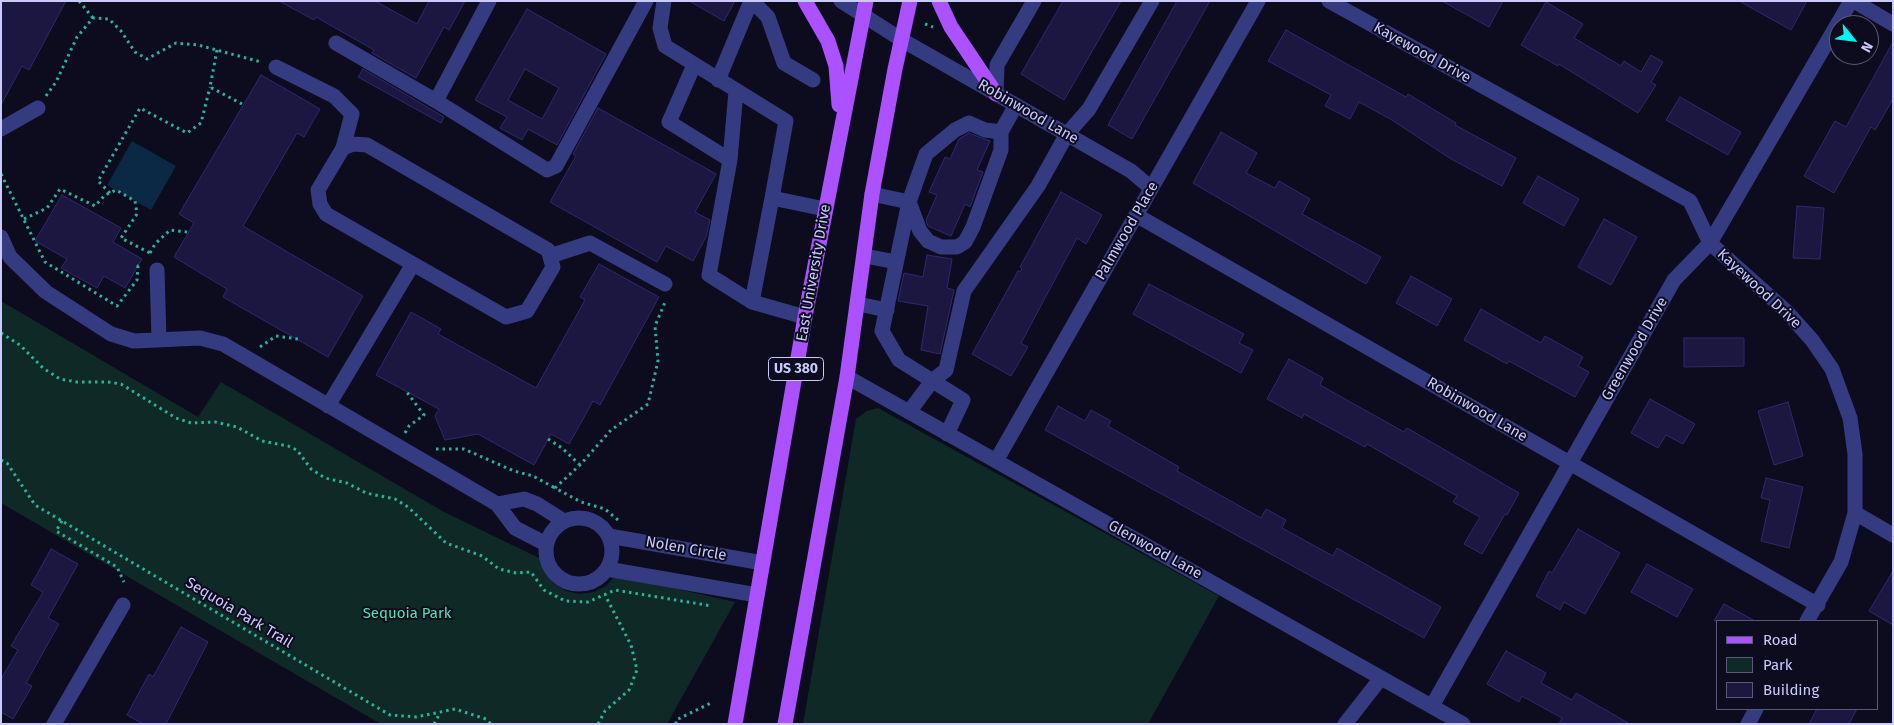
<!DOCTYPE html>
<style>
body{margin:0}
#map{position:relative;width:1894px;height:725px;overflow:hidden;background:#0d0c1f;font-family:"Fira Sans",sans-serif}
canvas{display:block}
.frame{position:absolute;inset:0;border:2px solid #cacaff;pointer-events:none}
.legend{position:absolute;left:1716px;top:620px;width:162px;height:90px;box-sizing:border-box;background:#0d0c1f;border:1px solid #595879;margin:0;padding:6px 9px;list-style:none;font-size:15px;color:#cacaff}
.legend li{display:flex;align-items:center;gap:10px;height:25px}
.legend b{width:25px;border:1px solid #595879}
.north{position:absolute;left:1829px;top:15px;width:50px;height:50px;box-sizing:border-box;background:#0d0c1f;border:1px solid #595879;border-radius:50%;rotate:119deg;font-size:14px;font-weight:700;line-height:20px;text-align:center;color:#cacaff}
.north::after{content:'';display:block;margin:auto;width:18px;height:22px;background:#00f5f2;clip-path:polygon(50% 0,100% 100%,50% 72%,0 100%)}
</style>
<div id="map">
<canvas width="1894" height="725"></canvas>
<div class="frame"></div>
<ul class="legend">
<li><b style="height:6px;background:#ab51ff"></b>Road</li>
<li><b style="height:14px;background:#0f2926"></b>Park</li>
<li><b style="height:14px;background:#1b1741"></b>Building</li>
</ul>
<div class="north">N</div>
</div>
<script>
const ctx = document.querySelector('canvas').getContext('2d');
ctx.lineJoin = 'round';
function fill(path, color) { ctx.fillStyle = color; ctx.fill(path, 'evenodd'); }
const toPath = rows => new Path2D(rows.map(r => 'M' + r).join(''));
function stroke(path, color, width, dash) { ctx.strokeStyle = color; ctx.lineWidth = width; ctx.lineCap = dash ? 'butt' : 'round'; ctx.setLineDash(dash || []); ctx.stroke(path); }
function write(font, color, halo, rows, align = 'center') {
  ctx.font = font + ' "Fira Sans",sans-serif'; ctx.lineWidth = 4; ctx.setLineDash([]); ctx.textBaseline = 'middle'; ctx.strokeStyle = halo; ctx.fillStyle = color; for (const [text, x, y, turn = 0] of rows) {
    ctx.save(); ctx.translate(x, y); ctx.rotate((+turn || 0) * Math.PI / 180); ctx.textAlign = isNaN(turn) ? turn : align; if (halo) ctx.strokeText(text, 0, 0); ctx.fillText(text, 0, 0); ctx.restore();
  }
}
fill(toPath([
 [1,301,198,417,221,382,444,512,541,559,545,572,554,583,566,591,579,594,594,592,606,586,616,575,735,602,667,724,381,724,1,503],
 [878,408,1219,596,1148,724,803,724,856,419,867,411]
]), '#0f2926');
fill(toPath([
 [132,141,176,166,151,210,107,185]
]), '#0b2845');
const building = toPath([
 [1,1,66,1,29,70,22,66,1,105,1,1],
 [279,1,375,1,417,24,429,1,465,1,449,30,444,27,416,78,372,53,374,50,316,17,314,20,279,1],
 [689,1,735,1,724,21,689,1],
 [1063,1,1121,1,1064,100,1021,74,1063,1],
 [1177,1,1210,1,1132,139,1108,125,1177,1],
 [1442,1,1503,1,1489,27,1442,1],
 [1739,1,1807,1,1791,30,1739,1],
 [1546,2,1583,24,1574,38,1621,66,1624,61,1641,72,1651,55,1663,62,1651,82,1656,85,1638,113,1559,64,1558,66,1521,45,1546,2],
 [527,9,606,54,557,145,528,129,522,140,500,128,507,117,475,100,527,9],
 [525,69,559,88,542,119,508,100,525,69],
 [1286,30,1406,97,1408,94,1456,123,1455,125,1516,158,1502,186,1451,159,1392,120,1359,102,1350,119,1325,106,1331,95,1268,61,1286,30],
 [1893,42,1893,99,1875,130,1871,127,1834,193,1804,176,1835,121,1846,127,1893,42],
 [363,69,444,117,441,123,358,77,363,69],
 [261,75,320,109,304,137,297,133,243,226,363,296,328,357,223,297,227,289,174,257,194,223,179,214,261,75],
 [1680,97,1741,132,1728,155,1666,120,1680,97],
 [598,108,716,174,695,212,710,220,706,237,693,261,666,246,657,262,550,202,576,156,573,154,598,108],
 [1221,132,1257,153,1246,173,1275,188,1279,181,1310,199,1302,214,1381,257,1366,284,1193,183,1221,132],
 [969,133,990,141,977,170,983,172,970,207,965,204,951,236,928,226,926,220,937,195,929,192,945,157,950,159,959,139,969,133],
 [1538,176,1579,199,1564,226,1523,203,1538,176],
 [1061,192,1102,215,1086,244,1077,238,1021,343,1028,347,1011,376,972,354,1018,271,1021,271,1022,268,1020,267,1061,192],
 [62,195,121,228,113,242,142,259,125,288,104,276,97,288,61,268,67,259,35,241,62,195],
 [1797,206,1824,208,1820,259,1793,258,1797,206],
 [1604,219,1637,237,1611,285,1578,267,1604,219],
 [927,255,952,259,947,288,954,290,940,354,921,350,928,306,898,301,904,273,923,277,927,255],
 [599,264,659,297,600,405,593,401,569,444,551,434,534,465,478,434,445,440,435,416,439,409,376,375,411,312,441,329,438,334,536,388,585,300,580,297,599,264],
 [1411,276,1452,299,1437,326,1396,303,1411,276],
 [1149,284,1244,334,1239,343,1253,350,1241,373,1133,314,1149,284],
 [1481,309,1541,343,1545,336,1583,357,1578,366,1589,372,1575,397,1509,361,1507,364,1464,340,1481,309],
 [1684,338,1744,338,1744,366,1684,367,1684,338],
 [1289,359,1323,378,1320,385,1404,432,1407,428,1519,493,1507,515,1505,514,1482,554,1464,544,1480,517,1453,502,1457,496,1367,444,1365,447,1304,414,1302,418,1267,399,1289,359],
 [1650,399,1695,424,1683,444,1666,435,1658,448,1631,433,1650,399],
 [1788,402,1803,456,1774,465,1758,411,1788,402],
 [1058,406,1085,421,1091,410,1111,421,1108,426,1179,467,1177,471,1261,518,1266,509,1286,520,1282,528,1333,556,1337,548,1441,607,1424,638,1045,430,1058,406],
 [1766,478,1803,487,1789,548,1761,541,1770,500,1761,498,1766,478],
 [1578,529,1620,553,1585,614,1564,602,1560,610,1536,596,1549,571,1552,573,1578,529],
 [51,549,78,564,48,618,59,624,26,683,32,686,13,719,1,712,1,679,18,650,11,646,43,592,31,585,51,549],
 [1647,564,1693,589,1677,617,1631,592,1647,564],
 [1893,571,1893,625,1869,611,1893,571],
 [1724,604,1755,621,1714,621,1724,604],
 [181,627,208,642,166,724,143,724,127,715,149,674,153,677,181,627],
 [1506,651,1546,673,1541,683,1572,700,1576,693,1630,724,1559,724,1562,718,1522,696,1519,702,1487,684,1506,651],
 [1817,709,1857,709,1849,724,1809,724,1817,709]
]);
fill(building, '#1b1741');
stroke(building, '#2f296e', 1);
stroke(toPath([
 [79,1,93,18],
 [925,24,933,27],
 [217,50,210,87,242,104],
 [46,96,56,82,77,37,93,18,109,19,121,31,135,52,147,59,176,43,198,45,261,62],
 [1,174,45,262,117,306,137,280,138,266,141,267],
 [110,193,98,181,140,108,187,133,201,123,210,87],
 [24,219,47,208,60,189,95,206,105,195,116,190,135,201,137,214,121,238,150,253],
 [150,253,155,244,170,230,188,232],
 [1,333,20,345,43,368,60,379,77,382,108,382,121,384,176,418,191,423,215,422,237,427,262,441,288,446,297,450,311,469,325,478,347,483,366,493,395,499,408,507,446,543,482,556,499,569,516,573,531,572,544,590,565,601,588,602,615,590,712,606],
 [260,347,276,336,298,339],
 [405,433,409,426,424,415,406,391],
 [548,439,562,448,580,465],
 [436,449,464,449,514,471,533,476,555,488],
 [1,460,7,463,35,505,390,715,416,717,455,709,486,719,491,724],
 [618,520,605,509,581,502,555,488,580,465,611,430,648,404,658,361,655,326,666,300],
 [62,521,56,531,117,567,124,582],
 [434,724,440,713],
 [598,724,605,711,629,690,637,670,631,645,605,595],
 [676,724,676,720,713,702]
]), '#2ab39c', 3, [2.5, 4]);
stroke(toPath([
 [664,1,660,28,665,46,786,121,772,198,825,209],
 [752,1,768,17,784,63,813,80],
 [841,1,902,40,1131,171,1151,188],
 [1329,1,1690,201,1710,243,1786,311,1812,340,1832,369,1850,418,1855,454,1855,513,1841,562,1807,621],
 [1854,1,1893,24],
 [336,43,436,101,489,1],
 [694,65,669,122,730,160,736,91],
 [276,67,334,96,352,114,343,148],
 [718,80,751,1],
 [996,94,997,65,1034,1],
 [436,101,547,170,556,166,646,1],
 [1,129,38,108],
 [1001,132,1001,150,973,227,965,242,957,247,941,247,928,241,920,231,909,202,926,154,955,130,969,123,985,130,1001,132,1016,105],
 [730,160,709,275,752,302,772,198],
 [872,194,909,202,882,331,899,360,963,400,947,434],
 [1136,215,1818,605],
 [1,237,10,257,46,292,111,334,134,341,200,338,223,344,497,504,515,528,546,544],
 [550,256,590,243,665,284],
 [865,256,896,262],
 [157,270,159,340],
 [752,302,805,317],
 [858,304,887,310],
 [847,377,1463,724],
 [328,406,413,264,506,317,527,311,553,267,548,250,367,145,353,144,343,148,318,190,320,204,326,214,413,264],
 [909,412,932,381,946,370,964,291,1038,186,1067,134,1089,109,1152,1],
 [996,461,1258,1],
 [497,504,524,499,537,504,564,521],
 [1855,513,1893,535],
 '546 551a33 33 0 1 1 66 0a33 33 0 1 1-66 0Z',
 [609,536,763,563],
 [607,569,757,595],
 [1432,706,1674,280,1710,243,1851,1],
 [54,724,123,605],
 [1345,724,1381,678],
 [1748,724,1756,709]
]), '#353b80', 15);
stroke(toPath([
 [805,1,828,41,836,66,839,105],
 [939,1,951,27,996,94],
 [735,724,805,317,866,1],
 [785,724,847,377,872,194,895,69,910,1]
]), '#ab51ff', 15);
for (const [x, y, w] of [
 [796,369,55]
]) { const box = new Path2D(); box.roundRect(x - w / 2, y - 11.5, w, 23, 4); ctx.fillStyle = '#0d0c1f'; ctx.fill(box); stroke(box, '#cacaff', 1); }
write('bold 14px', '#cacaff', null, [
 ["US 380",796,369]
]);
write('15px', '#cacaff', '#0d0c1f', [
 ["Kayewood Drive",1422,53,29],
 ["Robinwood Lane",1028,112,30],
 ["Palmwood Place",1127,231,-60],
 ["East University Drive",814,273,-80],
 ["Kayewood Drive",1759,289,43],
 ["Greenwood Drive",1635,349,-60],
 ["Robinwood Lane",1477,410,30],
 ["Nolen Circle",686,549,10],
 ["Glenwood Lane",1155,550,29],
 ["Sequoia Park Trail",239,613,31]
]);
write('15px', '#53e2ae', '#0d0c1f', [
 ["Sequoia Park",407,614]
]);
</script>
